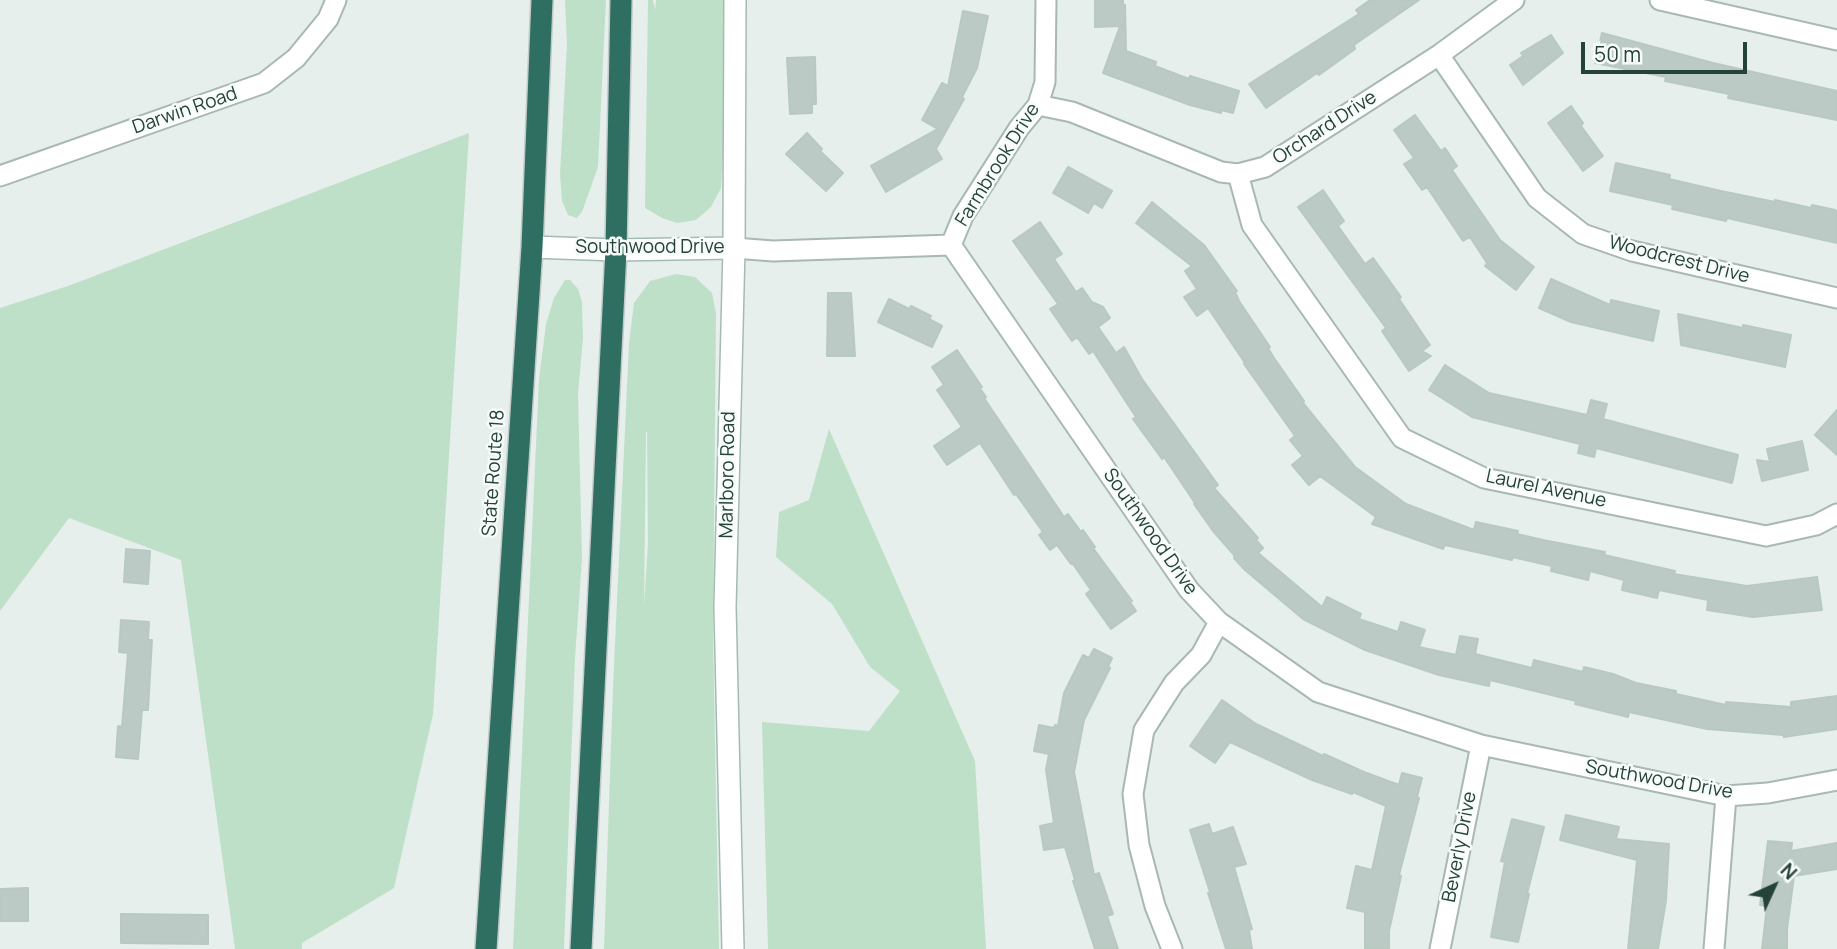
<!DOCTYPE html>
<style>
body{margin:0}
#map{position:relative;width:1837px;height:949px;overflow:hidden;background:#e6efeb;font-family:Manrope,sans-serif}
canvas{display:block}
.north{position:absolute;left:1739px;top:851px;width:70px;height:70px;-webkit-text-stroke:5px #f7fbf9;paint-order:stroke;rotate:45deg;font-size:19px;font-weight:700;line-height:28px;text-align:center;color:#24423a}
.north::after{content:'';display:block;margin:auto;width:24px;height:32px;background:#24423a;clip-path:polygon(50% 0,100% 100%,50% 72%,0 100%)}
.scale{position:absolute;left:1581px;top:42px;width:166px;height:32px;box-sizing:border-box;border:4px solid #24423a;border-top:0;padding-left:9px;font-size:21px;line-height:24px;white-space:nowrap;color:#24423a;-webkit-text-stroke:5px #f7fbf9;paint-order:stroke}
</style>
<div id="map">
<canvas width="1837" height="949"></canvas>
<div class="north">N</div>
<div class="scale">50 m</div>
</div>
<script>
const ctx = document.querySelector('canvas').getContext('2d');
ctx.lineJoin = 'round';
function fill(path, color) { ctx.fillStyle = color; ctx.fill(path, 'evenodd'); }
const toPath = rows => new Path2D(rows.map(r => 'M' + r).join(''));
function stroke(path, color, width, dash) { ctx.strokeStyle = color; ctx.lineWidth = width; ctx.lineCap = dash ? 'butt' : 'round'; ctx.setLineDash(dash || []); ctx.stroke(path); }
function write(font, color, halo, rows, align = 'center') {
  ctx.font = font + ' Manrope,sans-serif'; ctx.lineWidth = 5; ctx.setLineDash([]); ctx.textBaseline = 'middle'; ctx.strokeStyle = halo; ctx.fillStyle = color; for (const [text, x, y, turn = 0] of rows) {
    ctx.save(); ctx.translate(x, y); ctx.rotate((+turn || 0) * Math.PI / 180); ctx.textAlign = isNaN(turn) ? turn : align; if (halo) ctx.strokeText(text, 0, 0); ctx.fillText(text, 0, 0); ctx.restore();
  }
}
fill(toPath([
 [565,0,606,0,598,167,582,212,577,218,568,215,562,201,560,174,567,45],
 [648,0,653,0,655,10,656,0,723,0,723,153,721,188,711,207,696,220,677,223,662,218,645,208],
 [469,133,433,714,394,888,302,943,302,949,235,949,181,560,69,518,0,611,0,308,68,286],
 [676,274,695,277,712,293,716,313,713,636,719,949,604,949,613,687,629,343,634,303,650,281],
 [647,431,648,543,644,606,646,432],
 [565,280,570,280,578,289,582,302,583,338,578,394,582,559,575,658,564,949,513,949,539,379,546,324,554,298],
 [829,429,975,761,986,949,768,949,762,722,869,731,900,691,870,667,832,604,776,557,779,512,809,500]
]), '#bfe0c8');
const building = toPath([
 [1095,0,1123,0,1123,5,1125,5,1126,51,1156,62,1155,66,1189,79,1190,76,1239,91,1233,113,1221,110,1221,113,1190,105,1103,73,1120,26,1095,27,1095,0],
 [1370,0,1419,0,1361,40,1354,45,1355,49,1319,75,1317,73,1266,108,1249,84,1359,14,1356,10,1370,0],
 [963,11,988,16,977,68,962,97,964,99,936,149,942,159,886,192,871,166,938,129,922,120,942,83,948,86,963,11],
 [1602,33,1713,63,1837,91,1837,120,1728,98,1729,94,1665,81,1666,77,1595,63,1602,33],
 [1551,35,1563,53,1523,85,1510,65,1523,56,1521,53,1551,35],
 [815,57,816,104,812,104,812,113,790,114,787,58,815,57],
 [1571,106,1583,123,1581,126,1603,156,1583,171,1548,123,1571,106],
 [1415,115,1441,151,1445,148,1457,166,1452,170,1500,240,1534,267,1516,290,1485,266,1487,263,1470,237,1463,241,1427,187,1422,190,1404,164,1414,158,1394,130,1415,115],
 [807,133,822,149,820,151,843,173,826,191,786,154,807,133],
 [1616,163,1670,175,1669,179,1721,191,1775,202,1775,200,1811,208,1812,205,1835,210,1837,212,1837,243,1727,218,1726,221,1672,209,1673,205,1610,191,1616,163],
 [1068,167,1112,191,1102,208,1094,203,1088,213,1053,193,1068,167],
 [1323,190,1344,221,1338,226,1365,264,1373,258,1401,297,1399,299,1430,345,1422,351,1431,356,1409,371,1382,331,1386,328,1298,207,1323,190],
 [1152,202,1204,245,1237,291,1235,292,1239,301,1270,347,1268,348,1274,358,1304,401,1303,403,1355,467,1406,504,1474,530,1476,522,1518,531,1517,534,1543,540,1605,552,1604,555,1675,571,1674,574,1711,580,1747,586,1817,577,1822,610,1753,617,1707,610,1708,600,1659,590,1657,598,1622,590,1624,580,1590,571,1588,580,1551,571,1552,566,1512,557,1512,560,1445,545,1443,549,1372,524,1376,517,1320,476,1309,485,1292,465,1303,456,1290,440,1295,436,1244,364,1245,363,1208,308,1197,316,1184,297,1197,289,1185,271,1192,266,1136,223,1152,202],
 [1040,222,1062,254,1054,259,1076,292,1082,288,1092,302,1103,307,1110,318,1098,327,1116,353,1124,347,1142,379,1218,485,1214,488,1258,538,1256,540,1263,548,1258,553,1322,607,1327,597,1361,614,1359,619,1398,632,1401,622,1425,630,1419,647,1456,655,1460,636,1478,639,1475,654,1532,668,1534,660,1583,672,1584,667,1613,674,1636,683,1676,691,1676,694,1726,705,1726,702,1791,707,1791,702,1837,696,1837,729,1784,737,1783,735,1707,729,1629,712,1628,717,1575,704,1576,701,1490,680,1489,686,1439,675,1365,650,1303,619,1245,570,1234,558,1235,556,1213,531,1194,504,1195,503,1164,457,1162,459,1133,419,1136,417,1093,351,1089,354,1077,337,1072,341,1050,309,1058,304,1013,241,1040,222],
 [1551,279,1610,305,1611,300,1659,311,1653,341,1571,322,1539,308,1551,279],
 [828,293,851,293,855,356,827,356,828,293],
 [889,299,909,309,911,306,931,316,929,319,942,326,932,347,878,322,889,299],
 [1678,314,1743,328,1743,325,1791,335,1785,367,1681,345,1678,314],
 [957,350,982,387,979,387,986,397,984,398,1064,517,1068,514,1081,532,1083,530,1095,547,1093,548,1132,601,1130,602,1136,611,1111,629,1086,594,1091,590,1073,564,1071,564,1057,545,1050,550,1039,535,1043,532,1016,494,1014,495,980,443,947,465,934,446,962,427,937,390,944,385,932,367,957,350],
 [1445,365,1489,393,1587,415,1591,400,1607,404,1603,419,1738,455,1732,483,1596,448,1594,457,1578,453,1580,444,1472,417,1429,390,1445,365],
 [1837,410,1837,455,1815,435,1837,410],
 [1802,441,1808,470,1762,481,1757,460,1770,462,1767,449,1802,441],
 [126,549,150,551,148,584,124,582,126,549],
 [121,620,149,622,148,640,152,640,148,710,142,710,138,759,116,757,118,726,122,727,128,653,119,652,121,620],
 [1094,649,1112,658,1108,667,1110,668,1084,720,1074,772,1094,875,1099,873,1113,914,1107,916,1118,949,1095,949,1073,881,1075,880,1065,847,1044,850,1040,826,1054,823,1046,770,1049,754,1034,751,1039,725,1054,728,1055,725,1058,726,1064,693,1083,655,1089,658,1094,649],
 [1222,700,1256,724,1323,756,1324,754,1364,772,1399,785,1402,773,1422,778,1417,797,1419,798,1399,875,1401,876,1389,931,1389,949,1365,949,1365,912,1347,908,1356,866,1372,870,1386,806,1353,792,1352,794,1312,780,1230,742,1215,763,1190,746,1222,700],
 [1566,815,1619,827,1616,839,1669,844,1666,900,1658,949,1628,949,1637,860,1560,840,1566,815],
 [1512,819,1544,827,1527,894,1529,894,1518,942,1491,937,1505,862,1501,861,1512,819],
 [1209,824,1212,834,1233,827,1246,864,1234,867,1252,929,1249,930,1252,949,1226,949,1208,893,1210,892,1190,830,1209,824],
 [1768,841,1792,843,1791,851,1837,843,1837,869,1794,876,1787,929,1787,949,1762,949,1767,906,1760,905,1768,841],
 [28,888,28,921,0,921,0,889,28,888],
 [121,914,208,915,208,944,121,943,121,914]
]);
fill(building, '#bbcac4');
stroke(building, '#b8c9c2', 2);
const street = toPath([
 [1660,0,1837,40],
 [1439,55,1537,198,1583,234,1632,251,1837,298],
 [1038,105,1072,112,1221,172,1238,174,1265,167,1439,55,1514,0],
 [1238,174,1252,225,1402,438,1484,478,1766,536,1816,525,1837,514],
 [0,176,264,83,296,58,328,19,336,0],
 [951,245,963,216,1019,128,1038,105,1045,82,1046,0],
 [734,248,773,251,951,245,1189,590,1219,622,1318,692,1481,745,1726,796,1768,793,1837,780],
 [1172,949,1155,906,1139,845,1133,794,1144,730,1174,683,1201,655,1219,622],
 [1440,949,1481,745],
 [1714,949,1726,796]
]);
const secondary = toPath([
 [532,247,616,250,734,248],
 [733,949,725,607,734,248,735,0]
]);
const highway = toPath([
 [486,949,532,247,542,0],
 [581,949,616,250,621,0]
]);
stroke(street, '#a8b8b2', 23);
stroke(secondary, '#a4bbb3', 24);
stroke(highway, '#c2cac8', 24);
stroke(street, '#fff', 19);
stroke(secondary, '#fff', 21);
stroke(highway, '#2f6f62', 21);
write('19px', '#24423a', '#f7fbf9', [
 ["Darwin Road",185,111,-19],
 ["Orchard Drive",1325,128,-33],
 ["Farmbrook Drive",998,165,-58],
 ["Southwood Drive",650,248],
 ["Woodcrest Drive",1679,260,14],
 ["State Route 18",494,473,-86],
 ["Marlboro Road",728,475,-89],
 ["Laurel Avenue",1546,489,12],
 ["Southwood Drive",1150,532,55],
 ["Southwood Drive",1659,780,10],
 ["Beverly Drive",1460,847,-79]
]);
</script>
